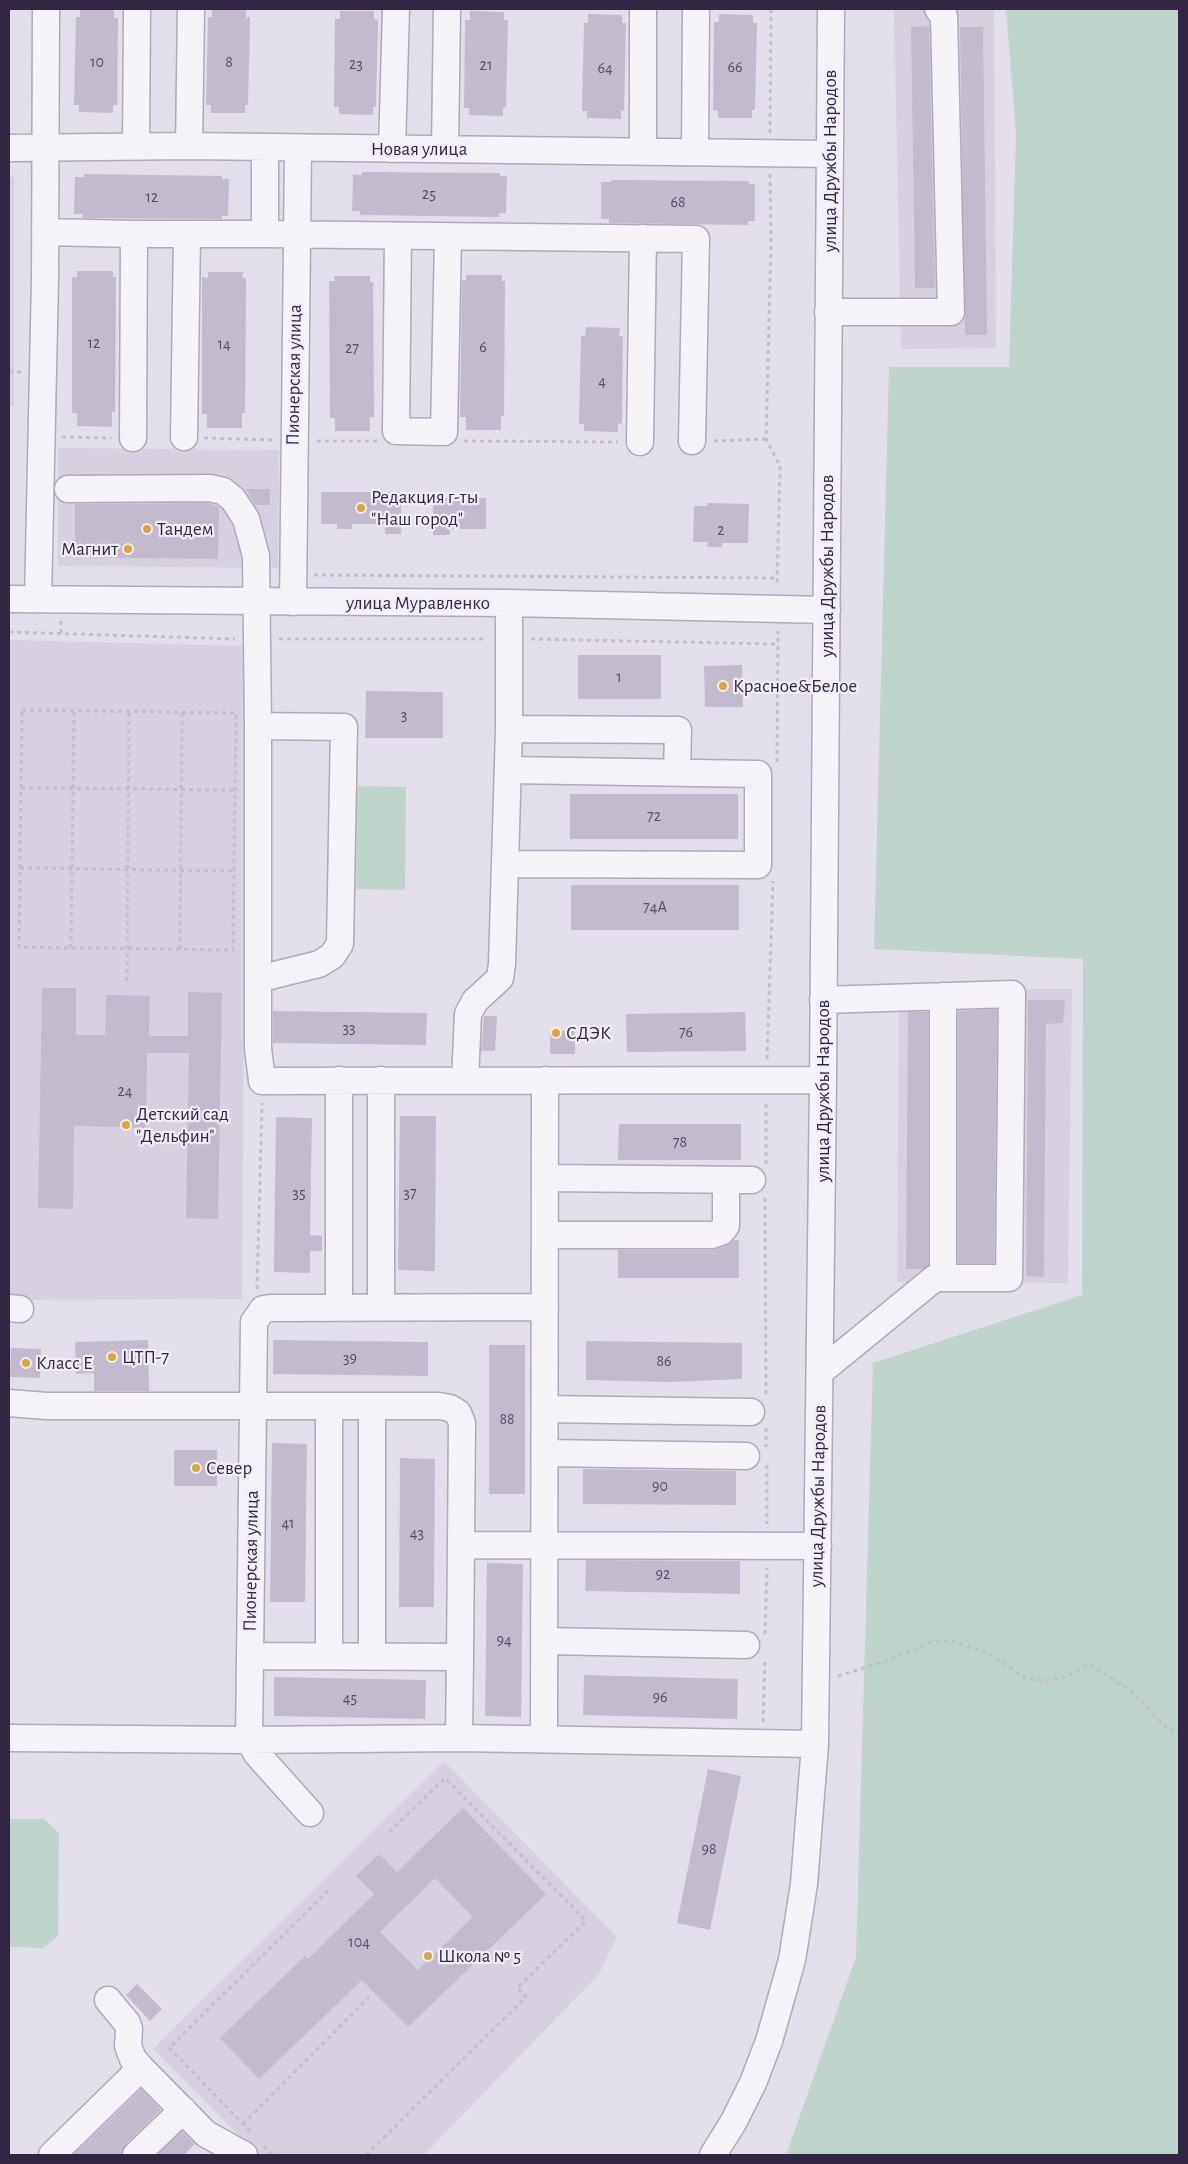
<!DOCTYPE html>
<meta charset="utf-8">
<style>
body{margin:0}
#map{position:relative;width:1188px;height:2164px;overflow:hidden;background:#e3dfea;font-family:"Alegreya Sans",sans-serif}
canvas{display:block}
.frame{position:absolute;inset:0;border:10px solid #332643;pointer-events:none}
</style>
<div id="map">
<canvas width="1188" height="2164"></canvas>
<div class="frame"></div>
</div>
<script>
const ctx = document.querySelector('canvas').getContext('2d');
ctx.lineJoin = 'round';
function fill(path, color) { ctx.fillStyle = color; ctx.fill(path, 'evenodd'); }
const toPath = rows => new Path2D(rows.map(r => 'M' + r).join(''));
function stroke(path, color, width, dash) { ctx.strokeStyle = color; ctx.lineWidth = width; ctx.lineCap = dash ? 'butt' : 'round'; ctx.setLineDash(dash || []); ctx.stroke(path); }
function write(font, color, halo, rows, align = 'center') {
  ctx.font = font + ' "Alegreya Sans",sans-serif'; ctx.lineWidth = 4.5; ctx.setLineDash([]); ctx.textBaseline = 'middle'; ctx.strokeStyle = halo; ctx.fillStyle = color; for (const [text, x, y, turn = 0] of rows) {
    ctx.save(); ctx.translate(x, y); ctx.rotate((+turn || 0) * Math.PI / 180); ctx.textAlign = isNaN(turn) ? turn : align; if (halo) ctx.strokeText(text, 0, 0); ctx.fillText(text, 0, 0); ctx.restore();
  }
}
fill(toPath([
 [894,9,994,9,996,348,901,349],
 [9,177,14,177,14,406,9,406],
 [58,448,279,450,278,568,58,566],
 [10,640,246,646,242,1299,10,1300],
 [899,989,1072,989,1068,1283,897,1282],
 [444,1761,617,1937,599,1974,424,2155,258,2155,153,2049]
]), '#d7d0df');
fill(toPath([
 [1006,9,1179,9,1179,2155,786,2155,856,1957,873,1363,1082,1295,1083,959,874,949,889,367,1009,367,1016,133],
 [357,786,406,787,405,890,356,889],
 [9,1819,44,1819,59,1833,58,1936,43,1948,9,1947]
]), '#bfd5cb');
fill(toPath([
 [80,9,114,9,114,18,118,18,117,105,113,105,113,113,79,112,79,105,74,105,76,17,80,17],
 [212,9,246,9,246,18,250,17,248,105,245,105,245,113,211,113,211,105,206,105,208,17,212,17],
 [340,11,374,11,374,19,378,20,376,107,373,107,373,115,339,114,339,107,334,107,335,19,340,19],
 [470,11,504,12,504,20,508,20,506,107,503,108,503,116,469,115,469,108,464,108,465,20,470,20],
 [588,14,622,15,622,23,626,23,624,111,621,110,621,119,587,118,587,111,582,111,584,23,588,23],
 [719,14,753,15,753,23,757,23,755,110,752,110,752,118,718,118,718,111,713,110,714,22,719,22],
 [929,26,935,288,915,288,911,27],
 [960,27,983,27,987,335,965,335],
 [362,172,500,173,500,176,507,176,506,213,499,213,499,217,360,215,360,211,352,211,353,174,362,175],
 [84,174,222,176,222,179,229,179,228,216,222,216,222,219,82,218,83,214,74,214,75,177,84,177],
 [611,180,749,181,749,184,755,184,755,221,748,221,748,225,609,223,609,219,601,219,601,182,611,182],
 [77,271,113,271,113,277,116,277,115,412,112,412,112,427,77,426,77,413,72,413,72,277,77,277],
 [208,272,243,272,243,278,246,278,245,413,242,413,242,428,207,428,207,414,202,414,202,277,208,278],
 [466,275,502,275,502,281,505,281,504,416,501,416,501,430,466,430,466,417,460,417,462,280,466,280],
 [334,276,370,276,370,282,373,282,374,417,370,417,370,431,335,431,335,418,330,418,329,281,335,281],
 [586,327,620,328,619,336,623,336,622,423,618,424,618,432,584,431,584,424,579,424,581,336,585,336],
 [246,489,270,489,270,505,255,505],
 [321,492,401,492,401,534,385,534,385,524,352,524,352,529,337,529,337,524,321,524],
 [433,498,486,498,486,529,450,529,450,535,433,535],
 [208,503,219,507,218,559,75,557,75,504],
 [707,503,749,504,748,543,722,543,722,547,707,547,708,542,693,542,694,506,707,506],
 [578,655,661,655,661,699,578,699],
 [742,665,743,707,705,707,704,666],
 [366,691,443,692,443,738,365,738],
 [570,794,738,794,738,839,570,839],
 [571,885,739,885,739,930,571,930],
 [42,988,76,988,76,1035,105,1035,106,995,150,996,149,1036,188,1036,188,992,222,993,218,1219,186,1218,189,1053,147,1053,146,1128,74,1126,73,1209,38,1208],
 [1028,1000,1065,1000,1063,1023,1046,1024,1044,1277,1026,1276],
 [997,1009,994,1263,958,1263,958,1011],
 [273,1011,427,1013,426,1045,273,1043],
 [745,1012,746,1051,627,1052,626,1014],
 [908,1012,928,1012,928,1265,923,1269,906,1269],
 [484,1016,497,1016,495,1051,481,1051],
 [550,1031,575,1031,575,1054,550,1054],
 [400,1116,436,1116,435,1271,398,1270],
 [276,1117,312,1118,310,1235,322,1236,322,1251,310,1251,310,1273,274,1272],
 [619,1124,741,1124,741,1160,618,1160],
 [734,1240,739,1240,739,1278,618,1278,618,1250,712,1250,726,1246],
 [148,1340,149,1391,94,1391,94,1373,76,1374,75,1342],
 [273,1340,428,1342,428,1376,273,1374],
 [586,1341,742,1343,742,1379,669,1382,586,1380],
 [489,1345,525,1345,525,1494,489,1494],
 [11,1348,41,1349,40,1378,10,1377],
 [272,1443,307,1444,305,1602,270,1602],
 [174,1450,217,1450,217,1486,174,1486],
 [400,1458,435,1459,434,1607,399,1607],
 [583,1469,736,1471,736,1505,583,1504],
 [586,1560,740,1561,740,1594,585,1591],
 [487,1563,523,1564,521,1717,485,1716],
 [584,1675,738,1679,737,1719,583,1715],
 [274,1677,426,1680,425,1719,274,1716],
 [708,1769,741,1776,710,1930,677,1923],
 [463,1808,546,1894,408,2027,362,1980,259,2079,220,2038,305,1956,308,1959,374,1894,356,1876,379,1854,397,1872],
 [435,1878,473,1917,418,1970,380,1932],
 [137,1984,162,2009,150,2021,126,1995],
 [141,2089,161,2110,126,2144,121,2155,73,2155],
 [182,2131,195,2144,184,2155,157,2155]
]), '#c3bbcd');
const minor = toPath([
 [189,146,191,9],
 [136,147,137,9],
 [9,148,189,146,830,154],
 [392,149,396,9],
 [445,149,447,9],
 [643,151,643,9],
 [695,151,696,9],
 [45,232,134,234],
 [265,234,265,147],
 [398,236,396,431,444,432,448,237],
 [828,312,951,312,944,16,938,9],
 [184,437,187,234],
 [133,438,134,234,265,234,696,239,692,441],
 [640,442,643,238],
 [68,489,210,488,223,491,233,499,246,519,256,556,258,726,344,727,340,944,332,956,319,964,258,979],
 [9,599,509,603,827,610],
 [38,599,45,279,46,9],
 [293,602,298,148],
 [258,726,258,1048,262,1081,823,1080],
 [509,729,678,730,677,772],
 [505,864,758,865,758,774,508,770],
 [339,1080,339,1307],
 [381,1080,381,1307],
 [465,1080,468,1014,475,1001,500,978,502,964,509,729,509,603],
 [545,1178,752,1180],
 [545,1235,712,1235,721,1232,726,1226,726,1180],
 [943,1278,943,996],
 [9,1308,20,1309],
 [820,1372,935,1278,1009,1278,1012,994,823,1000],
 [9,1403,47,1406,329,1406,329,1655],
 [329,1406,439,1406,450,1408,458,1413,462,1423,460,1657],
 [545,1409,751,1412],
 [545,1453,746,1456],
 [462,1545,818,1546],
 [546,1641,746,1645],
 [372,1655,372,1406],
 [250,1656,460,1657,459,1738],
 [9,1738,249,1740,459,1738,815,1744],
 [544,1739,545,1080],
 [310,1813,257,1754,249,1740,254,1322,263,1309,270,1308,545,1307],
 [108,2000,127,2023,129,2029,128,2046,133,2059,141,2068,206,2134,244,2155],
 [52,2155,141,2068],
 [136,2155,183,2110],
 [713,2155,734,2121,753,2083,769,2041,792,1960,804,1884,815,1744,823,1080,831,9]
]);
stroke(minor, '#aea8b8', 29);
stroke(toPath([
 [770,133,771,9],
 [770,174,771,243,766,439,780,466,777,587],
 [9,371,21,372],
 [62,437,111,438],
 [204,438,273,440],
 [317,441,378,441],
 [464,441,618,442],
 [714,441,766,439],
 [314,575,778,578],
 [9,632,235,639],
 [61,633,61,621],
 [279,639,487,639],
 [531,639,778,644],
 [22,710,236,713,233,950,19,947,22,710],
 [777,762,778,631],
 [21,788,235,790],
 [20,868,235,871],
 [71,948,74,711],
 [180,949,182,713],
 [127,981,129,712],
 [767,1059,773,881],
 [766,1164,766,1101],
 [765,1198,766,1397],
 [257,1289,262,1103],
 [766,1428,766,1447],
 [767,1465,767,1524],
 [765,1634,767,1568],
 [838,1676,886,1661,928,1643,949,1640,990,1654,1025,1678,1044,1681,1070,1675,1090,1664,1135,1694,1167,1728,1179,1734],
 [763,1722,765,1658],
 [243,2124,369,1997],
 [250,2131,169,2048,328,1891],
 [264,2146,273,2155],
 [366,2155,526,1997,517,1988,586,1921,445,1778,387,1834]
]), '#c3bdc9', 3, [4, 4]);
stroke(minor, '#f5f2f8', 26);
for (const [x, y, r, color] of [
 [361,508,5,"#dda635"],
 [147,529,5,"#dda635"],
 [128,549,5,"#dda635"],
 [723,686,5,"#dda635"],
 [556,1033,5,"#dda635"],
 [126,1125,5,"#dda635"],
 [112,1357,5,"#dda635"],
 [26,1363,5,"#dda635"],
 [196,1468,5,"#dda635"],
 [428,1956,5,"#dda635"]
]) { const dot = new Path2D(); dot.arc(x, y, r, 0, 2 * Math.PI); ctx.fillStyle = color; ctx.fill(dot); stroke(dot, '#f2eef7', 2); }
write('16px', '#574b66', null, [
 ["10",97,62],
 ["8",229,62],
 ["23",356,64],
 ["21",486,65],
 ["66",735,67],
 ["64",605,68],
 ["25",429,194],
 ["12",152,197],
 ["68",678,202],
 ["12",94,343],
 ["14",224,344],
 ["6",483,347],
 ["27",352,348],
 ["4",602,381],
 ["2",721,530],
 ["1",619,677],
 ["3",404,715],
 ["72",654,816],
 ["74А",655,907],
 ["33",349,1028],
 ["76",686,1032],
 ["24",125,1091],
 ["78",680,1142],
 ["35",299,1193],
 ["37",410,1193],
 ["39",350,1358],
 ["86",664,1361],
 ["88",507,1419],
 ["90",660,1486],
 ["41",288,1523],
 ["43",417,1533],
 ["92",663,1574],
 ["94",504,1640],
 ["96",660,1697],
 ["45",350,1698],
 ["98",709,1849],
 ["104",359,1942]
]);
write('19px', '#332643', '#f2eef7', [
 ["Новая улица",419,149],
 ["улица Дружбы Народов",830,161,-90],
 ["Пионерская улица",294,375,-89],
 ["улица Дружбы Народов",827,566,-90],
 ["улица Муравленко",418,603],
 ["улица Дружбы Народов",823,1091,-90],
 ["улица Дружбы Народов",818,1496,-89],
 ["Пионерская улица",251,1561,-89]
]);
write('19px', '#332643', '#f2eef7', [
 ["Редакция г-ты",371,497],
 ["\"Наш город\"",371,519],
 ["Тандем",157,529],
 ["Магнит",118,549,"right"],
 ["Красное&Белое",733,686],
 ["СДЭК",566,1033],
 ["Детский сад",136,1114],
 ["\"Дельфин\"",136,1136],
 ["ЦТП-7",122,1357],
 ["Класс Е",36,1363],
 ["Север",206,1468],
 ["Школа № 5",438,1956]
], 'left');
</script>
